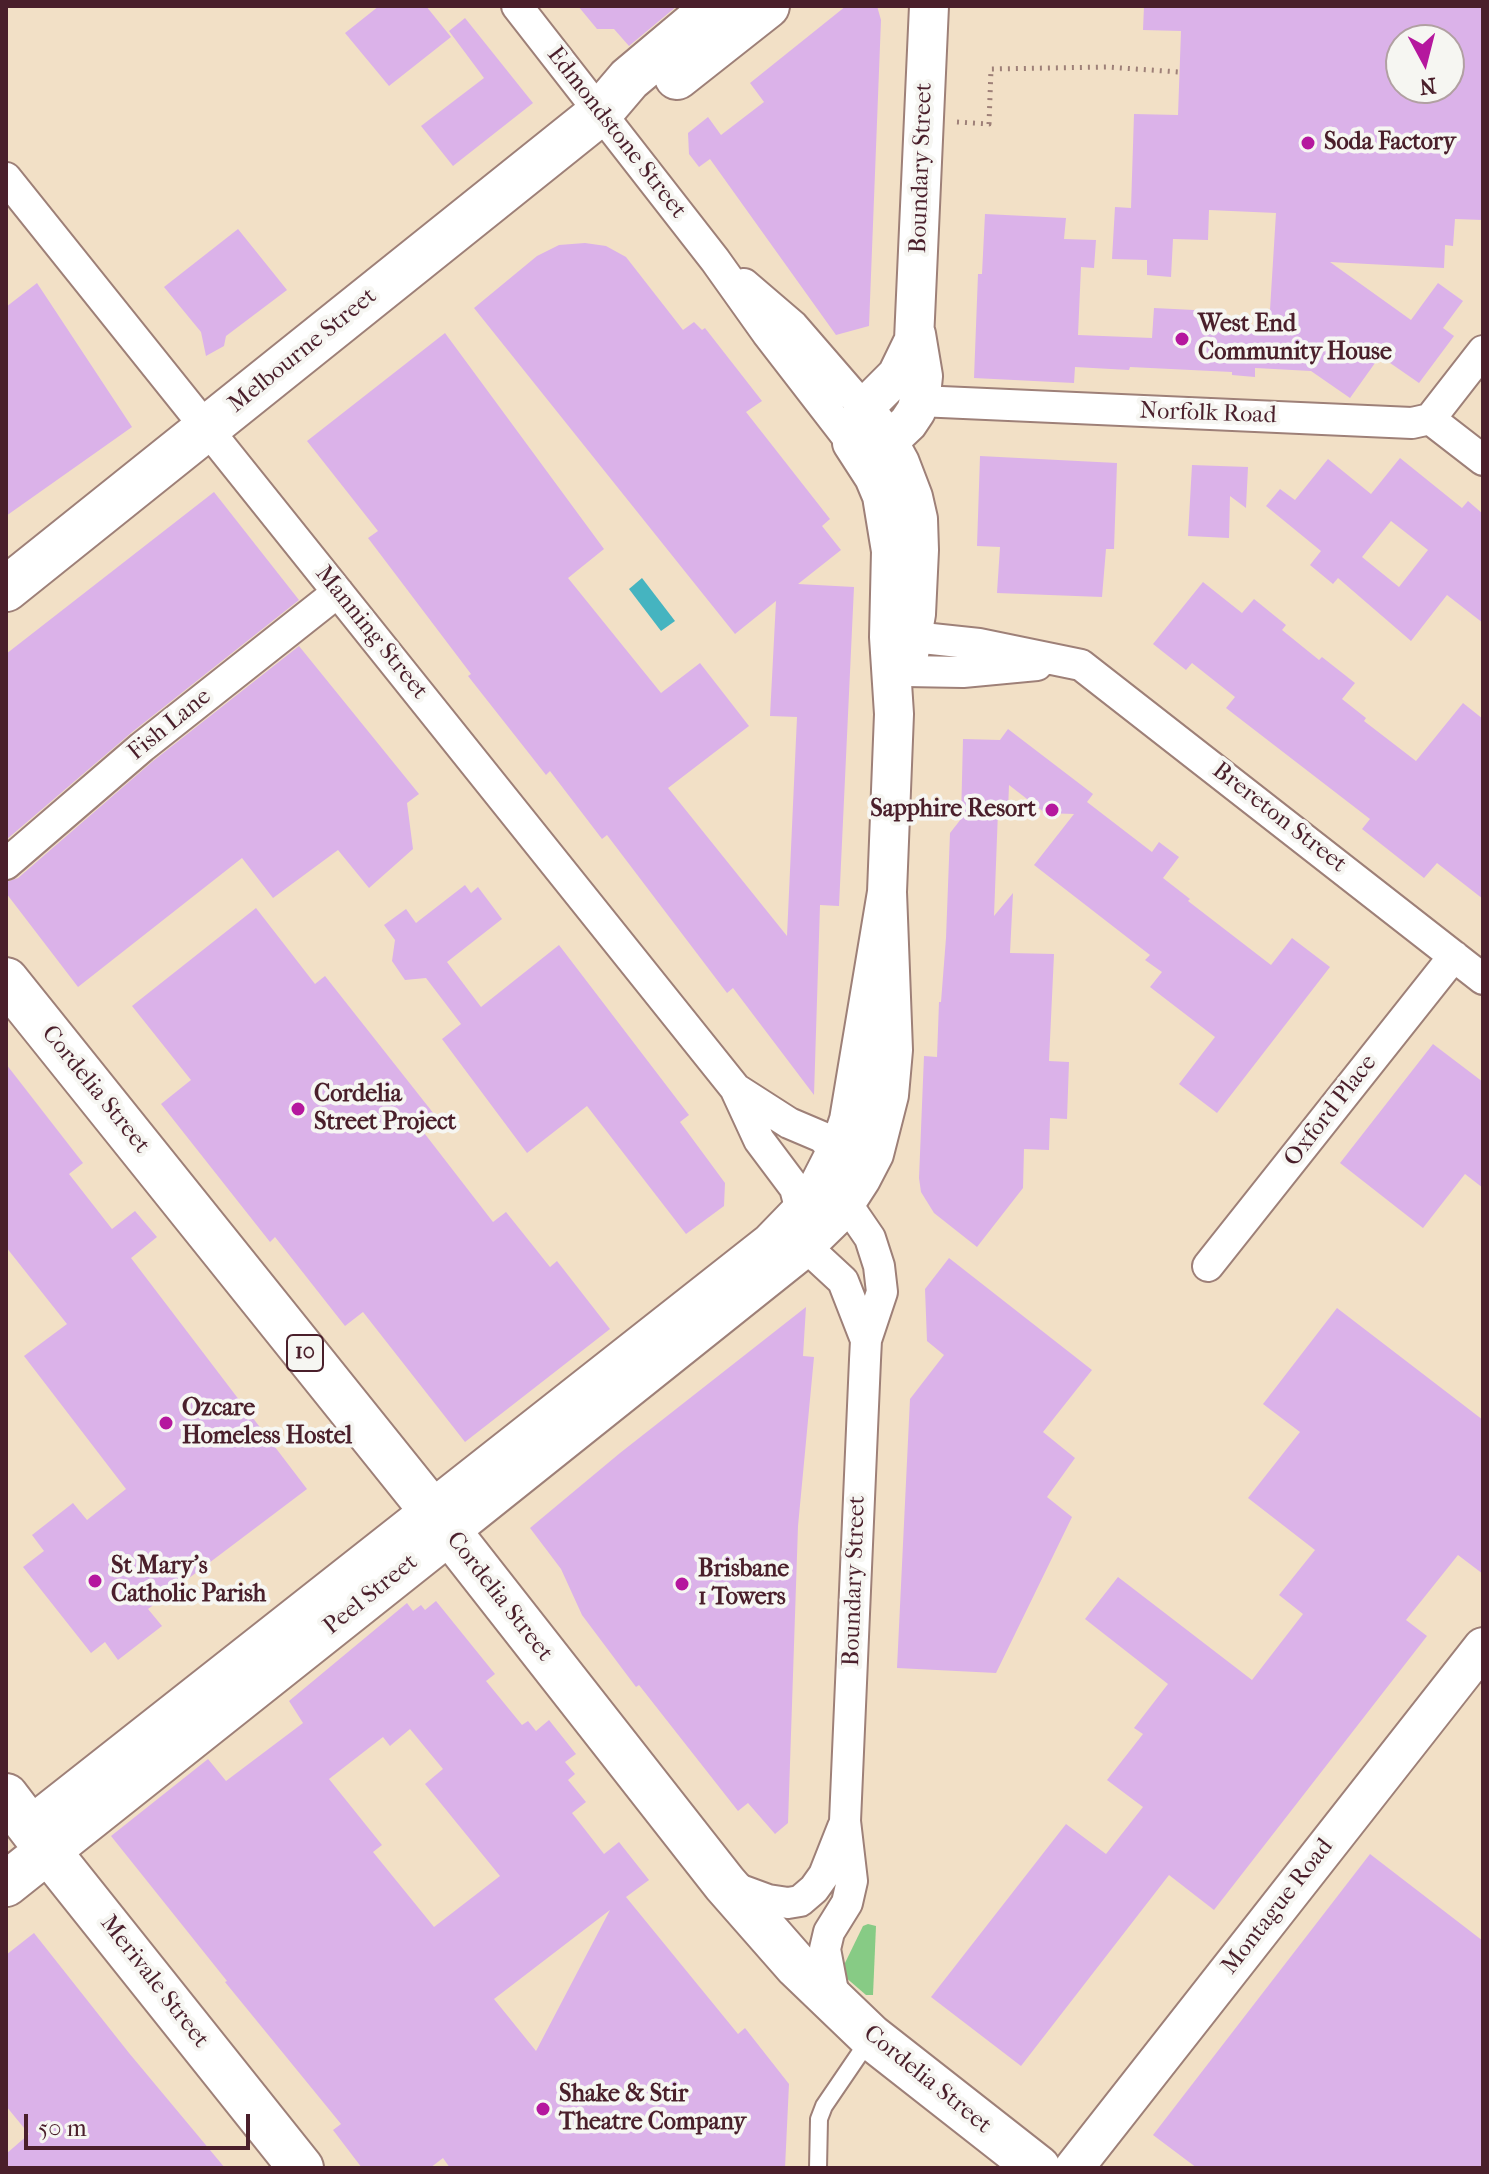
<!DOCTYPE html>
<style>
body{margin:0}
#map{position:relative;width:1489px;height:2174px;overflow:hidden;background:#f2e0c6;font-family:"IM FELL French Canon",serif}
canvas{display:block}
.frame{position:absolute;inset:0;border:8px solid #4a1f2b;pointer-events:none}
.north{position:absolute;left:1385px;top:24px;width:80px;height:80px;box-sizing:border-box;background:#f6f6f2;border:2px solid #b1a0a2;border-radius:50%;rotate:173deg;font-size:22px;font-weight:700;line-height:32px;text-align:center;color:#4a1f2b}
.north::after{content:'';display:block;margin:auto;width:28px;height:36px;background:#b5179e;clip-path:polygon(50% 0,100% 100%,50% 72%,0 100%)}
.scale{position:absolute;left:24px;top:2114px;width:226px;height:36px;box-sizing:border-box;border:4px solid #4a1f2b;border-top:0;padding-left:10px;font-size:24px;line-height:28px;white-space:nowrap;color:#4a1f2b;-webkit-text-stroke:6px #f6f6f2;paint-order:stroke}
</style>
<div id="map">
<canvas width="1489" height="2174"></canvas>
<div class="frame"></div>
<div class="north">N</div>
<div class="scale">50 m</div>
</div>
<script>
const ctx = document.querySelector('canvas').getContext('2d');
ctx.lineJoin = 'round';
function fill(path, color) { ctx.fillStyle = color; ctx.fill(path, 'evenodd'); }
const toPath = rows => new Path2D(rows.map(r => 'M' + r).join(''));
function stroke(path, color, width, dash) { ctx.strokeStyle = color; ctx.lineWidth = width; ctx.lineCap = dash ? 'butt' : 'round'; ctx.setLineDash(dash || []); ctx.stroke(path); }
function write(font, color, halo, rows, align = 'center') {
  ctx.font = font + ' "IM FELL French Canon",serif'; ctx.lineWidth = 8; ctx.setLineDash([]); ctx.textBaseline = 'middle'; ctx.strokeStyle = halo; ctx.fillStyle = color; for (const [text, x, y, turn = 0] of rows) {
    ctx.save(); ctx.translate(x, y); ctx.rotate((+turn || 0) * Math.PI / 180); ctx.textAlign = isNaN(turn) ? turn : align; if (halo) ctx.strokeText(text, 0, 0); ctx.fillText(text, 0, 0); ctx.restore();
  }
}
fill(toPath([
 [868,1924,876,1926,873,1995,866,1995,844,1976,844,1965,863,1926]
]), '#87cb85');
fill(toPath([
 [642,578,675,621,661,631,629,589]
]), '#45b4c0');
fill(toPath([
 [379,6,426,6,451,37,389,86,345,33],
 [578,6,677,6,629,46,614,29,597,29],
 [846,6,877,6,881,20,869,326,836,335,710,159,699,167,689,154,688,133,708,117,721,135,764,102,750,83],
 [1144,6,1483,6,1483,220,1455,219,1453,246,1445,245,1444,268,1330,262,1411,320,1438,283,1463,301,1443,328,1454,336,1419,383,1380,356,1350,398,1311,371,1255,368,1255,377,1232,375,1232,372,1130,367,1129,370,1075,367,1074,383,974,378,978,274,982,274,985,214,1066,218,1064,239,1096,240,1094,268,1081,267,1078,335,1152,338,1154,308,1214,311,1214,323,1269,326,1276,213,1209,210,1208,240,1173,239,1171,277,1147,275,1147,260,1112,259,1115,207,1131,208,1134,114,1178,115,1181,31,1143,30],
 [1401,40,1449,40,1449,88,1401,88],
 [465,18,533,103,453,166,421,126,484,78,449,31],
 [238,229,287,290,226,336,224,346,206,356,201,332,164,287],
 [585,243,606,246,626,257,683,330,694,322,702,330,705,328,762,401,746,412,830,519,822,526,841,550,798,584,854,587,839,906,820,905,814,1095,733,988,727,993,607,835,602,839,550,771,546,775,468,676,471,674,368,538,378,531,307,441,445,333,604,549,568,578,661,693,700,663,749,726,668,788,787,936,797,717,770,716,776,601,735,634,474,308,537,256,559,245],
 [37,283,132,427,6,516,6,307],
 [980,456,1117,463,1114,549,1106,549,1102,597,997,593,1000,547,977,546],
 [1400,458,1462,508,1468,501,1483,514,1483,623,1447,595,1411,641,1338,578,1333,584,1310,565,1321,551,1266,506,1280,489,1295,500,1328,459,1371,494],
 [1391,521,1428,550,1399,587,1362,557],
 [1192,465,1248,467,1246,508,1230,496,1229,538,1188,536],
 [214,492,299,600,131,733,6,840,6,654],
 [1203,582,1242,613,1254,599,1286,625,1282,630,1319,660,1322,657,1355,683,1342,699,1366,718,1364,721,1416,761,1463,703,1483,719,1483,899,1437,863,1424,878,1362,829,1370,819,1226,708,1235,697,1192,663,1186,670,1153,644],
 [299,646,419,794,407,803,413,849,369,888,338,850,273,898,242,858,78,987,6,893,6,882,18,878,153,761],
 [1008,729,1093,794,1087,802,1152,852,1159,842,1179,857,1163,878,1190,899,1188,901,1271,965,1292,938,1330,967,1217,1113,1179,1084,1215,1037,1150,987,1162,972,1145,960,1150,955,1034,865,1074,814,1045,813,1009,785,1008,812,998,811,994,916,1013,893,1010,953,1054,954,1049,1061,1069,1062,1067,1119,1050,1118,1049,1150,1024,1149,1023,1188,977,1247,934,1213,921,1192,919,1178,924,1056,937,1057,939,1002,941,1002,946,938,950,833,961,819,963,739,1000,740],
 [465,885,471,893,478,887,502,919,447,962,481,1007,559,945,689,1115,680,1122,725,1183,724,1206,686,1234,587,1106,527,1153,442,1039,461,1024,426,978,405,980,392,961,395,940,384,925,406,909,416,923],
 [256,908,315,984,325,976,434,1114,418,1125,493,1222,506,1212,550,1267,557,1261,610,1329,465,1442,363,1312,345,1326,275,1237,270,1242,161,1104,191,1080,132,1006],
 [1433,1044,1483,1082,1483,1188,1465,1174,1423,1228,1340,1163],
 [6,1064,83,1163,69,1174,112,1229,135,1211,157,1237,131,1258,307,1489,148,1609,162,1626,118,1660,105,1642,91,1653,23,1567,44,1551,32,1535,73,1503,87,1520,126,1489,24,1356,67,1324,6,1247],
 [949,1258,1092,1370,1043,1432,1075,1458,1047,1497,1072,1517,996,1673,897,1668,910,1399,944,1355,927,1341,925,1289],
 [806,1307,803,1356,814,1357,798,1526,788,1823,775,1834,748,1803,738,1811,639,1685,636,1687,582,1615,561,1569,530,1528,620,1453],
 [1337,1308,1483,1420,1483,1574,1458,1555,1406,1620,1427,1636,1214,1910,1169,1875,1021,2066,931,1997,1066,1824,1106,1854,1143,1807,1107,1780,1143,1734,1134,1728,1168,1684,1085,1619,1118,1577,1252,1680,1303,1614,1279,1595,1315,1550,1248,1498,1300,1432,1263,1404],
 [436,1601,495,1674,486,1681,522,1725,528,1721,536,1731,549,1720,576,1754,565,1762,575,1774,568,1780,586,1802,572,1813,604,1854,619,1842,649,1880,626,1897,738,2034,745,2028,789,2084,785,2168,450,2168,443,2158,430,2168,362,2168,333,2130,341,2124,225,1982,227,1981,111,1836,208,1759,226,1781,303,1723,289,1701,407,1603,413,1611,421,1605,425,1610],
 [410,1729,443,1769,425,1784,500,1876,434,1927,373,1852,382,1845,329,1779,383,1737,390,1746],
 [610,1910,536,2051,494,1999],
 [1370,1854,1483,1941,1483,2168,1197,2168,1153,2135],
 [34,1933,129,2053,225,2168,6,2168,6,2154,29,2134,6,2106,6,1955]
]), '#dbb2e9');
const service = toPath([
 [818,2168,819,2119,824,2106,871,2037]
]);
const minor = toPath([
 [517,6,715,260,767,333,852,443],
 [6,178,735,1088,759,1140,795,1188,801,1211],
 [744,284,793,326,864,408],
 [919,401,1412,423,1430,419,1483,460],
 [1430,419,1483,351],
 [913,637,979,644,1081,665,1483,979],
 [905,671,963,672,1037,665],
 [6,864,142,747,338,592],
 [736,1089,789,1123,822,1137,836,1152],
 [809,1243,816,1256,843,1281,866,1340],
 [1208,1266,1454,956],
 [730,1886,768,1900,788,1903,800,1901,814,1889,824,1875,843,1827],
 [835,2002,825,1949,829,1932,847,1903,852,1881,845,1821,865,1360,866,1340,882,1292,879,1266,870,1238,846,1203]
]);
const tertiary = toPath([
 [864,408,884,434,900,463,913,497,918,519,919,550,916,614,907,666],
 [866,442,889,441,908,423,916,411,921,395,923,376,916,334],
 [852,443,864,408,897,375,914,340,929,6],
 [449,1532,797,1254,839,1213,861,1179,874,1154,889,1095,893,1050,887,892,894,714,889,637,891,551,882,496,874,477,852,443],
 [29,1827,770,1243,801,1211,820,1183,843,1138,849,1120,887,892],
 [1074,2168,1483,1647]
]);
const secondary = toPath([
 [677,77,767,6],
 [6,589,600,113,629,79,716,6],
 [449,1532,725,1884,797,1966,871,2037,1038,2168],
 [48,1851,301,2168]
]);
const primary = toPath([
 [6,980,449,1532,6,1884],
 [6,1796,48,1851]
]);
stroke(service, '#9e8078', 20);
stroke(minor, '#9e8078', 34);
stroke(tertiary, '#9e8078', 42);
stroke(secondary, '#9e8078', 48);
stroke(primary, '#9e8078', 48);
stroke(toPath([
 [957,122,989,124,991,69,1107,67,1179,72]
]), '#9e8078', 5, [2, 6]);
stroke(service, '#fff', 16);
stroke(minor, '#fff', 30);
stroke(tertiary, '#fff', 38);
stroke(secondary, '#fff', 44);
stroke(primary, '#fff', 44);
for (const [x, y, r, color] of [
 [1308,143,8,"#b5179e"],
 [1182,339,8,"#b5179e"],
 [1052,810,8,"#b5179e"],
 [298,1109,8,"#b5179e"],
 [166,1423,8,"#b5179e"],
 [95,1581,8,"#b5179e"],
 [682,1584,8,"#b5179e"],
 [543,2109,8,"#b5179e"]
]) { const dot = new Path2D(); dot.arc(x, y, r, 0, 2 * Math.PI); ctx.fillStyle = color; ctx.fill(dot); stroke(dot, '#f6f6f2', 3); }
for (const [x, y, w] of [
 [305,1353,36]
]) { const box = new Path2D(); box.roundRect(x - w / 2, y - 18, w, 36, 6); ctx.fillStyle = '#f6f6f2'; ctx.fill(box); stroke(box, '#4a1f2b', 2); }
write('bold 22px', '#4a1f2b', null, [
 ["10",305,1353]
]);
write('24px', '#4a1f2b', '#f6f6f2', [
 ["Edmondstone Street",616,133,52],
 ["Boundary Street",922,168,-88],
 ["Melbourne Street",303,351,-39],
 ["Norfolk Road",1208,414,2],
 ["Manning Street",371,633,51],
 ["Fish Lane",170,725,-39],
 ["Brereton Street",1279,818,38],
 ["Cordelia Street",95,1090,51],
 ["Oxford Place",1331,1111,-52],
 ["Boundary Street",855,1581,-88],
 ["Peel Street",371,1595,-39],
 ["Cordelia Street",499,1597,52],
 ["Montague Road",1278,1907,-52],
 ["Merivale Street",154,1982,52],
 ["Cordelia Street",927,2080,39]
]);
write('bold 24px', '#4a1f2b', '#f6f6f2', [
 ["Soda Factory",1324,143],
 ["West End",1198,325],
 ["Community House",1198,353],
 ["Sapphire Resort",1036,810,"right"],
 ["Cordelia",314,1095],
 ["Street Project",314,1123],
 ["Ozcare",182,1409],
 ["Homeless Hostel",182,1437],
 ["St Mary's",111,1567],
 ["Catholic Parish",111,1595],
 ["Brisbane",698,1570],
 ["1 Towers",698,1598],
 ["Shake & Stir",559,2095],
 ["Theatre Company",559,2123]
], 'left');
</script>
